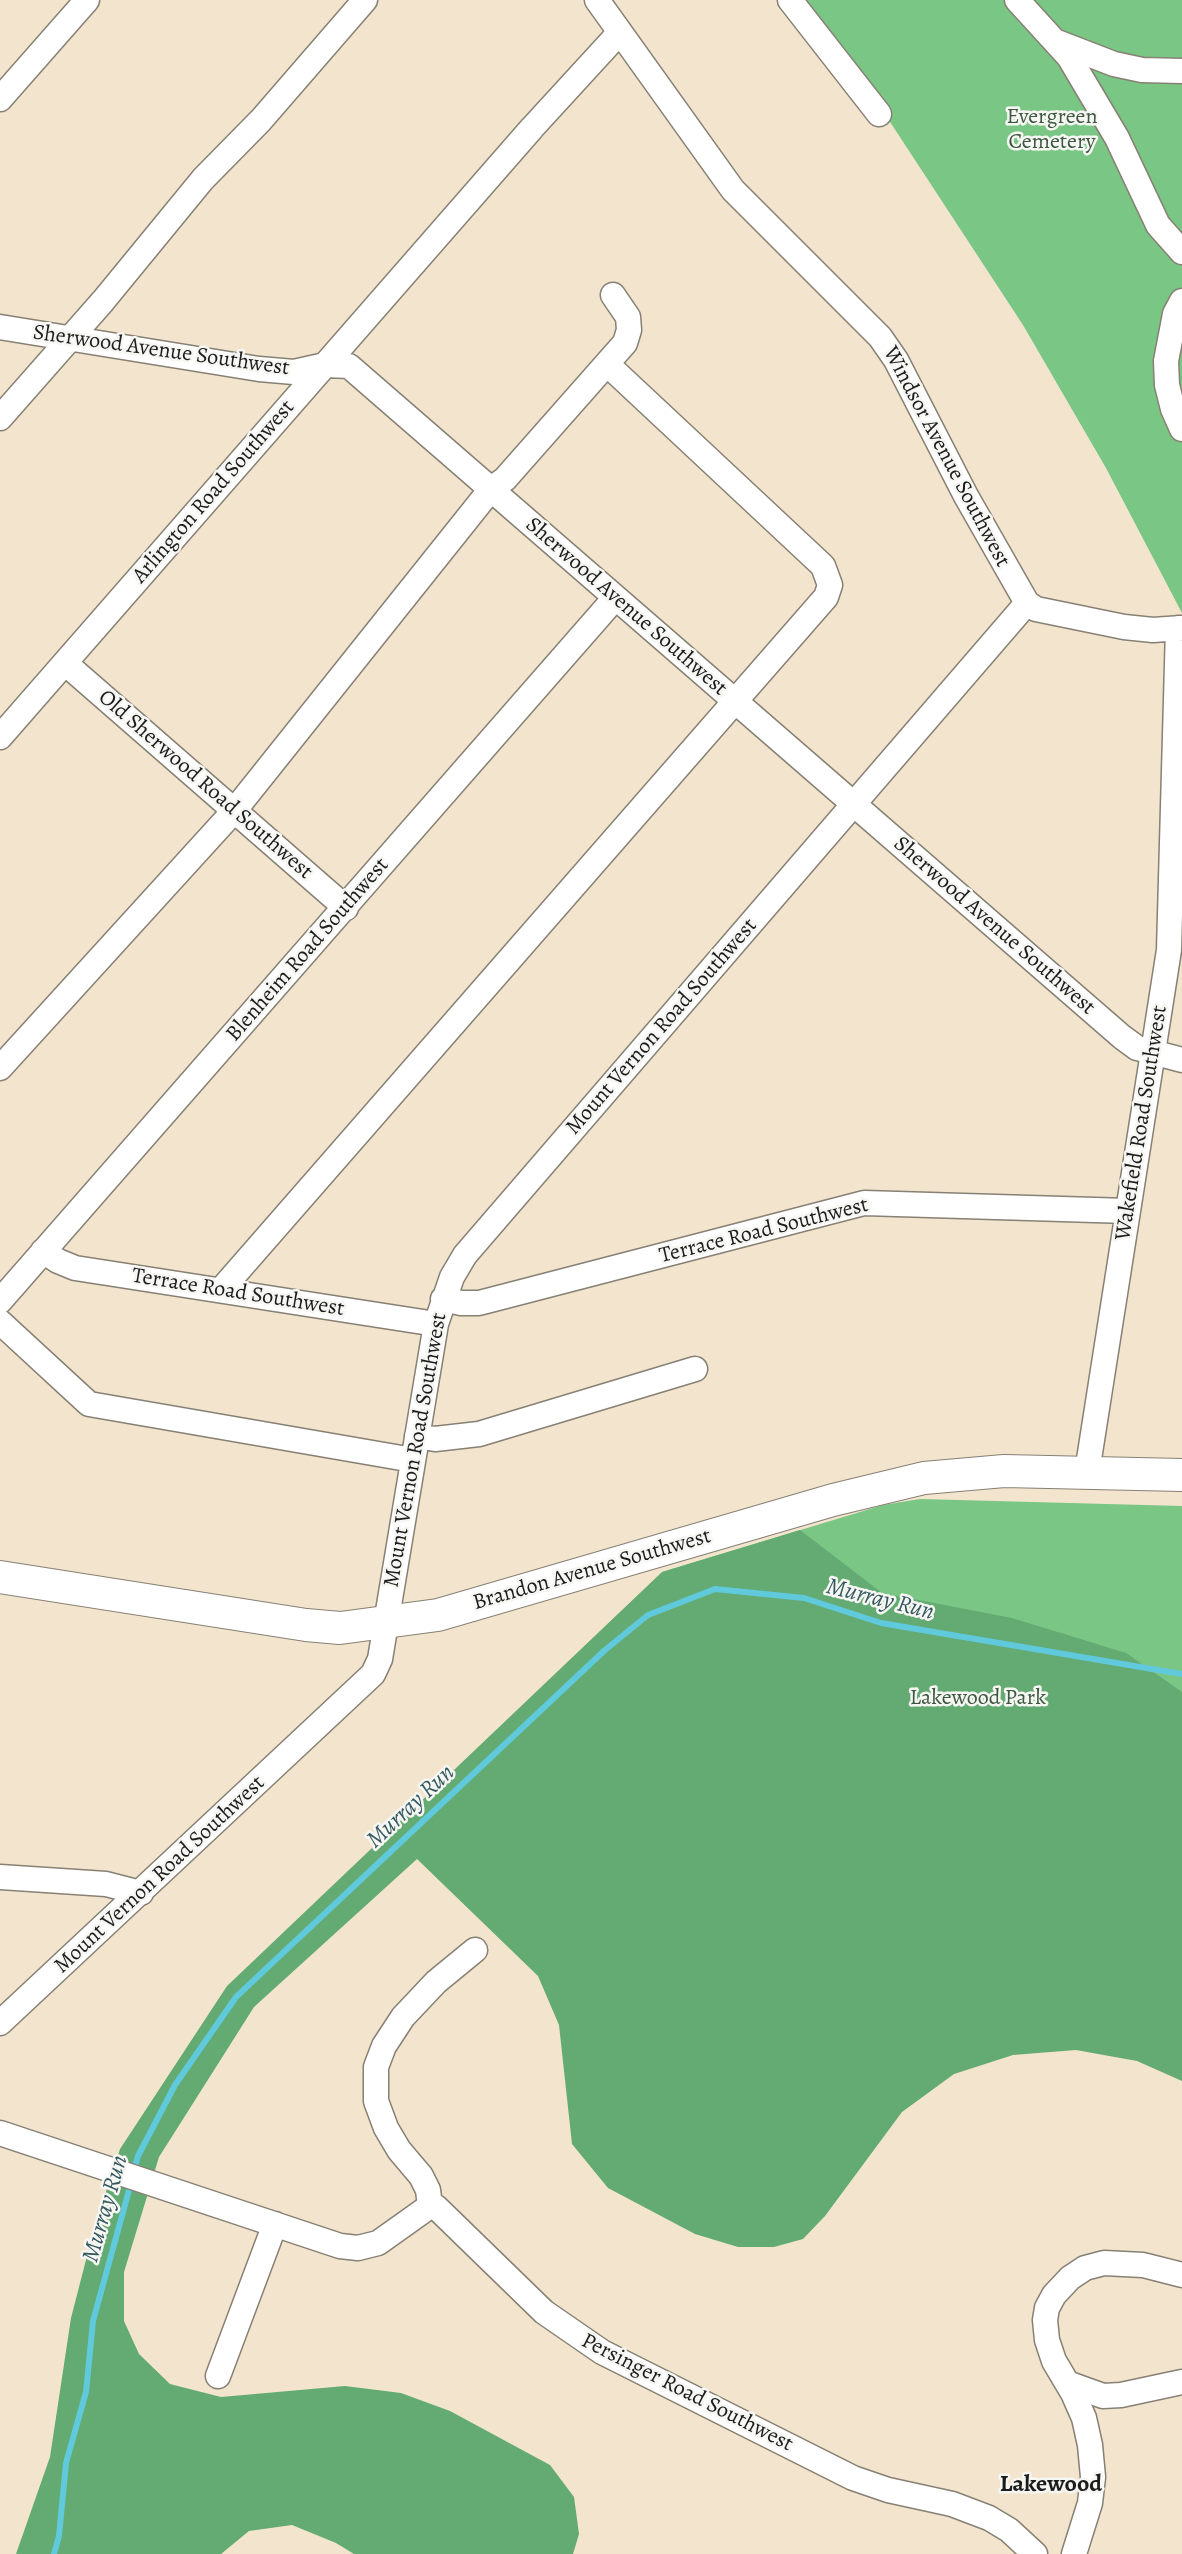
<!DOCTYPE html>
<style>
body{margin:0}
canvas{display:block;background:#f2e4cd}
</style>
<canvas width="1182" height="2554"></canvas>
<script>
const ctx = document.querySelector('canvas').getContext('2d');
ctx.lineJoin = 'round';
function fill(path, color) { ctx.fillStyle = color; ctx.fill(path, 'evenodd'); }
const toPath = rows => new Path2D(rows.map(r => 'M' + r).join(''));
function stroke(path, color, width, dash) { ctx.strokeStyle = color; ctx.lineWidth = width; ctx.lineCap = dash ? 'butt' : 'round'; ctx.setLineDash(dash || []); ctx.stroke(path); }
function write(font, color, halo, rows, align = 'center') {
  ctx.font = font + ' Alegreya,serif'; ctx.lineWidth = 5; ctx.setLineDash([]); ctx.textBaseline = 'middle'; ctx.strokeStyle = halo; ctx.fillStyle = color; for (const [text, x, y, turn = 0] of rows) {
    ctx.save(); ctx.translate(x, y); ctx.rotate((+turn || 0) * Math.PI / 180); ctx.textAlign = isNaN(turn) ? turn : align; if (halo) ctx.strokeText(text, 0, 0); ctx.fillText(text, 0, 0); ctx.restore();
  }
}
fill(toPath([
 [805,0,1182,0,1182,613,1106,468,1023,325,877,102],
 [920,1499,1182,1506,1182,1869,662,1572,883,1505]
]), '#7ac685');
fill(toPath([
 [800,1530,882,1593,1012,1618,1126,1653,1182,1692,1182,2081,1137,2061,1076,2050,1013,2055,954,2074,902,2112,825,2216,803,2239,774,2247,738,2247,695,2234,608,2188,572,2144,559,2025,538,1976,417,1859,254,2007,159,2157,124,2272,124,2321,139,2354,170,2384,221,2397,345,2386,401,2393,450,2411,550,2465,574,2497,579,2534,573,2554,354,2554,336,2543,292,2525,249,2531,221,2554,16,2554,50,2457,71,2318,95,2225,120,2149,227,1986,662,1572]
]), '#63ab72');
stroke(toPath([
 [133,2173,138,2156,175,2085,236,1997,605,1650,648,1615,715,1589,804,1598,881,1623,1182,1674],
 [54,2554,59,2536,66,2463,86,2392,93,2321,131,2183]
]), '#60c9dc', 6);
const minor = toPath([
 [597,0,733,190,880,337,896,360,966,496,1027,603,1036,609,1124,627,1153,630,1182,628],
 [790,0,879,114],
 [1017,0,1069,57,1117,138,1158,225,1182,252],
 [1057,42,1114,64,1142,70,1182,71],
 [0,99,87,0],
 [1182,301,1175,314,1166,361,1167,385,1173,409,1182,429],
 [0,327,259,369,294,372,325,365,349,366,1122,1037,1137,1048,1182,1060],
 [0,418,103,301,203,179,261,120,365,0],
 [65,663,346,908],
 [0,737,532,128,620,32],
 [0,1068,234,811,491,489,505,479,625,343,629,330,628,317,613,295],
 [43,1251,58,1261,75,1268,436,1324],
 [221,1290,826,597,830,585,823,566,608,365],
 [443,1299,461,1303,479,1303,864,1203,1128,1211],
 [0,1301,615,598],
 [0,1322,89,1404,413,1460],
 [417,1436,435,1439,479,1434,695,1369],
 [1087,1472,1169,950,1178,628],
 [0,1877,106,1884,141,1893],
 [0,2023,373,1674,380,1659,436,1324,452,1277,465,1255,1027,603],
 [0,2133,340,2246,358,2248,378,2243,430,2206,436,2207,544,2312,602,2352,853,2478,888,2490,952,2504,989,2518,1009,2530,1035,2554],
 [430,2206,428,2190,421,2176,399,2150,386,2128,376,2101,376,2067,384,2046,403,2017,436,1982,475,1950],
 [218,2376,275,2224],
 [1067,2383,1103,2396,1121,2395,1182,2382],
 [1074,2554,1090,2503,1093,2477,1090,2445,1084,2418,1073,2393,1054,2361,1047,2340,1045,2320,1047,2308,1054,2295,1070,2278,1085,2268,1104,2263,1143,2265,1182,2275]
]);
const major = toPath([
 [0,1577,306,1625,340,1628,438,1615,833,1500,924,1478,1004,1471,1182,1475]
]);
stroke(minor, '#878074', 27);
stroke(major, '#878074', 34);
stroke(minor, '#fff', 24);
stroke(major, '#fff', 32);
write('22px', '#3d5841', '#f6f6f2', [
 ["Evergreen",1052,118],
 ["Cemetery",1052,143],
 ["Lakewood Park",978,1699]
]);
write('22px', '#1c1c1c', '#f6f6f2', [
 ["Sherwood Avenue Southwest",161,351,8],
 ["Windsor Avenue Southwest",946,457,62],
 ["Arlington Road Southwest",214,492,-49],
 ["Sherwood Avenue Southwest",626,607,41],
 ["Old Sherwood Road Southwest",205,785,41],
 ["Sherwood Avenue Southwest",994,926,41],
 ["Blenheim Road Southwest",308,950,-49],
 ["Mount Vernon Road Southwest",662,1027,-49],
 ["Wakefield Road Southwest",1142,1123,-81],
 ["Terrace Road Southwest",764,1231,-14],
 ["Terrace Road Southwest",238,1293,9],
 ["Mount Vernon Road Southwest",416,1450,-80],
 ["Brandon Avenue Southwest",592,1570,-16],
 ["Mount Vernon Road Southwest",160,1875,-43],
 ["Persinger Road Southwest",687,2393,27]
]);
write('italic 24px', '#34595f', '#f6f6f2', [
 ["Murray Run",880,1600,14],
 ["Murray Run",411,1807,-43],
 ["Murray Run",106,2209,-74]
]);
write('bold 24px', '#1c1c1c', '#f6f6f2', [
 ["Lakewood",1051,2485]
]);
</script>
